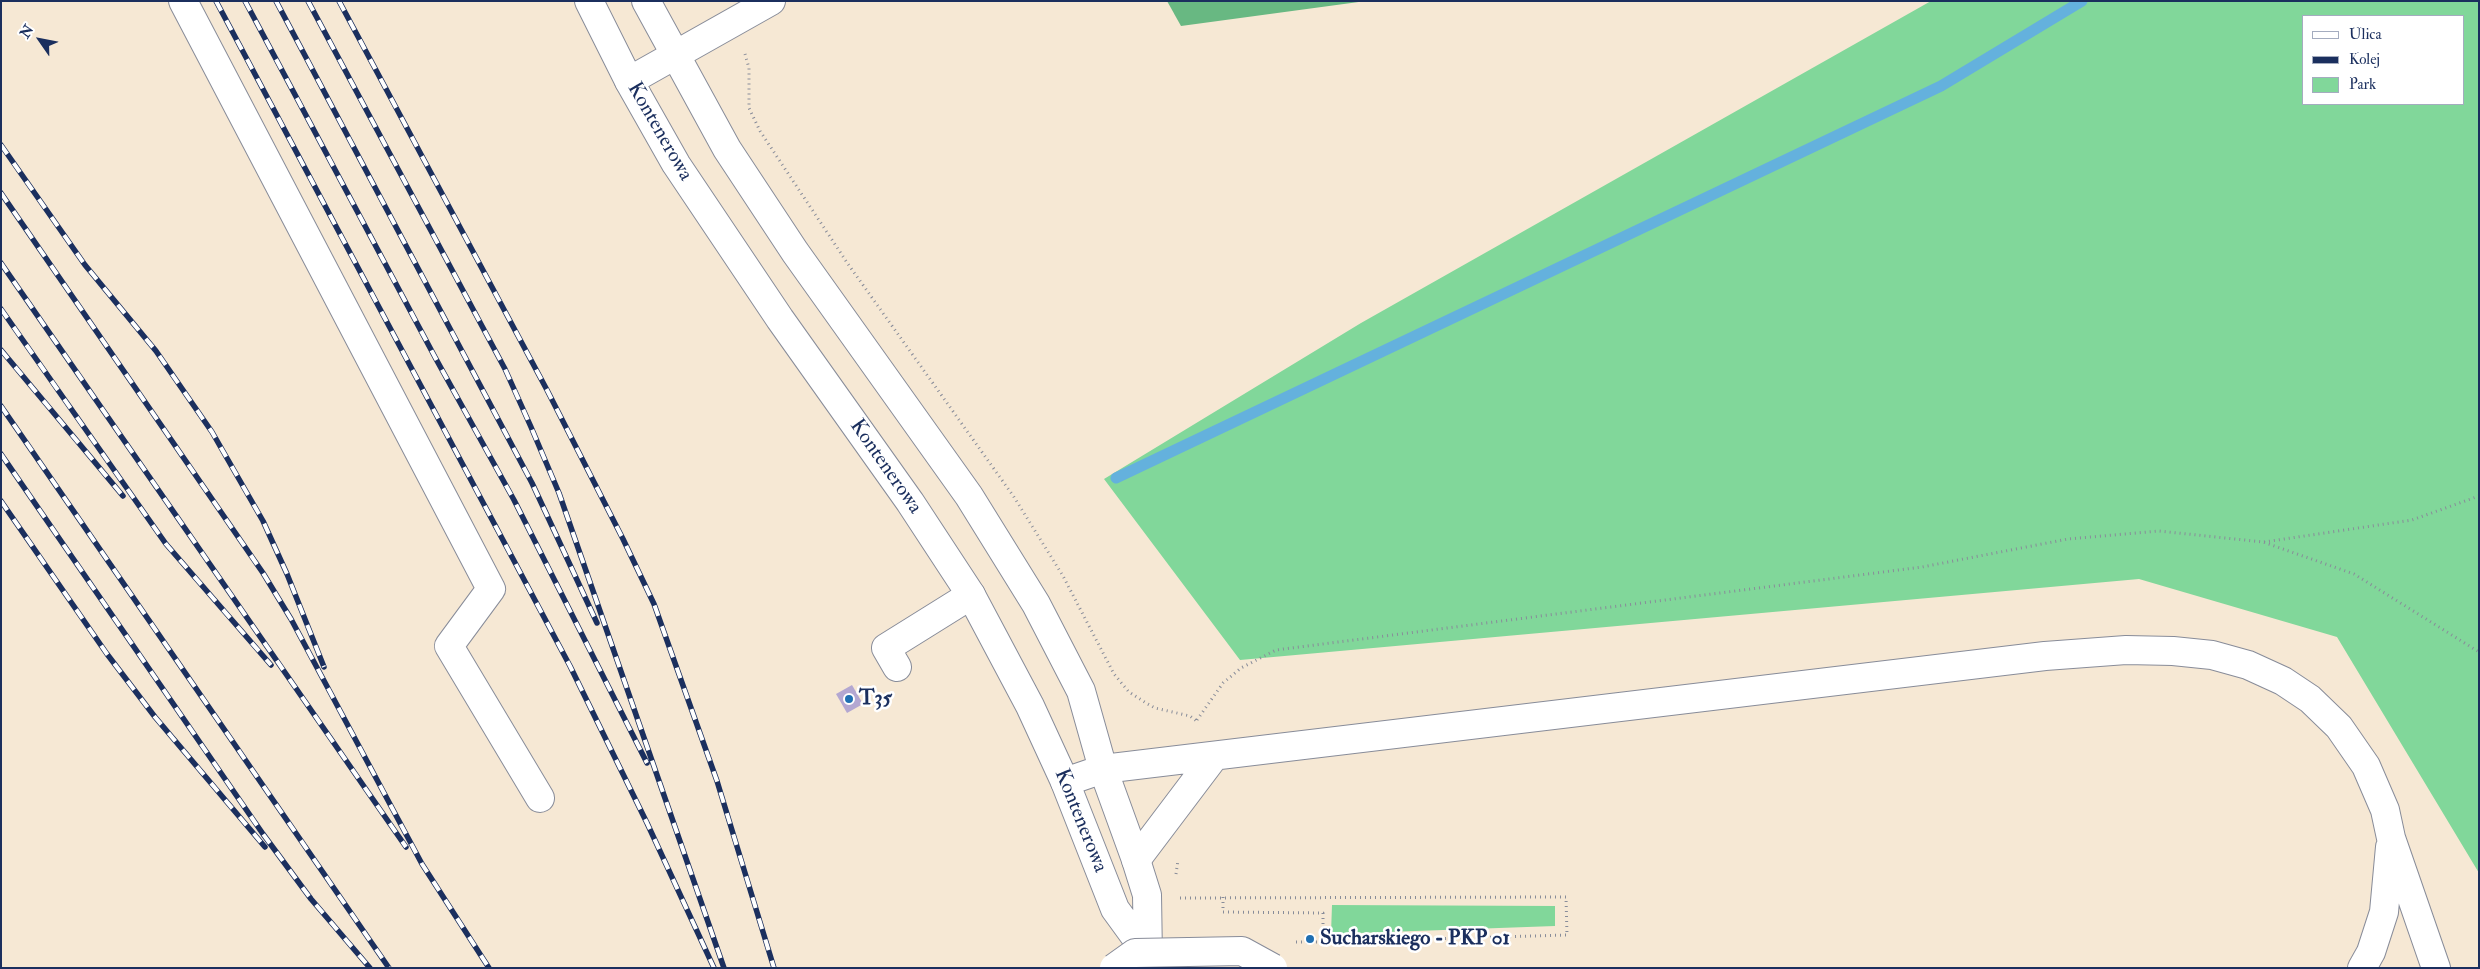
<!DOCTYPE html>
<style>
body{margin:0}
#map{position:relative;width:2480px;height:969px;overflow:hidden;background:#f6e8d4;font-family:"IM FELL Double Pica",serif}
canvas{display:block}
.frame{position:absolute;inset:0;border:2px solid #1b2f5e;pointer-events:none}
.legend{position:absolute;left:2302px;top:15px;width:162px;height:90px;box-sizing:border-box;background:#fff;border:1px solid #a4acbf;margin:0;padding:6px 9px;list-style:none;font-size:15px;color:#1b2f5e}
.legend li{display:flex;align-items:center;gap:10px;height:25px}
.legend b{width:25px;border:1px solid #a4acbf}
.north{position:absolute;left:15px;top:15px;width:50px;height:50px;-webkit-text-stroke:4px #fff;paint-order:stroke;rotate:303deg;font-size:14px;font-weight:700;line-height:20px;text-align:center;color:#1b2f5e}
.north::after{content:'';display:block;margin:auto;width:18px;height:22px;background:#1b2f5e;clip-path:polygon(50% 0,100% 100%,50% 72%,0 100%)}
</style>
<div id="map">
<canvas width="2480" height="969"></canvas>
<div class="frame"></div>
<ul class="legend">
<li><b style="height:6px;background:#fff"></b>Ulica</li>
<li><b style="height:6px;background:#1b2f5e"></b>Kolej</li>
<li><b style="height:14px;background:#81d79a"></b>Park</li>
</ul>
<div class="north">N</div>
</div>
<script>
const ctx = document.querySelector('canvas').getContext('2d');
ctx.lineJoin = 'round';
function fill(path, color) { ctx.fillStyle = color; ctx.fill(path, 'evenodd'); }
const toPath = rows => new Path2D(rows.map(r => 'M' + r).join(''));
function stroke(path, color, width, dash) { ctx.strokeStyle = color; ctx.lineWidth = width; ctx.lineCap = dash ? 'butt' : 'round'; ctx.setLineDash(dash || []); ctx.stroke(path); }
function write(font, color, halo, rows, align = 'center') {
  ctx.font = font + ' "IM FELL Double Pica",serif'; ctx.lineWidth = 5; ctx.setLineDash([]); ctx.textBaseline = 'middle'; ctx.strokeStyle = halo; ctx.fillStyle = color; for (const [text, x, y, turn = 0] of rows) {
    ctx.save(); ctx.translate(x, y); ctx.rotate((+turn || 0) * Math.PI / 180); ctx.textAlign = isNaN(turn) ? turn : align; if (halo) ctx.strokeText(text, 0, 0); ctx.fillText(text, 0, 0); ctx.restore();
  }
}
fill(toPath([
 [1931,1,2479,1,2479,873,2337,637,2139,579,1240,660,1104,479,1361,323],
 [2304,16,2464,16,2464,104,2304,104],
 [1332,905,1555,906,1555,926,1331,934]
]), '#81d79a');
fill(toPath([
 [1167,1,1366,1,1181,26]
]), '#68b882');
stroke(toPath([
 [1116,478,1941,86,2082,1]
]), '#64b1dd', 11);
fill(toPath([
 [852,685,863,704,847,713,836,694]
]), '#b3a7d1');
const minor = toPath([
 [183,1,491,589,449,646,540,798],
 [629,81,771,1],
 [897,667,886,648,971,595]
]);
const major = toPath([
 [589,1,629,81,676,164,780,319,910,502,971,595,1030,706,1065,782,1115,909,1147,953],
 [646,1,727,149,795,252,969,496,1036,604,1081,691,1103,769,1136,860,1147,895,1148,957]
]);
const highway = toPath([
 [1065,782,1103,769,2045,656,2126,650,2173,651,2212,655,2248,665,2283,681,2310,699,2339,727,2366,766,2385,810,2391,838,2436,968],
 [1136,860,1213,758],
 [2362,968,2371,952,2384,912,2390,847]
]);
stroke(minor, '#888c99', 30);
stroke(major, '#888c99', 30);
stroke(highway, '#888c99', 30);
stroke(toPath([
 [745,54,749,68,749,108,760,131,848,264,1014,497,1063,576,1114,674,1129,692,1146,703,1155,708,1190,716,1198,722],
 [2264,542,2412,520,2479,496],
 [1197,720,1223,683,1241,668,1276,650,1922,567,2068,539,2159,531,2263,542,2354,574,2479,652],
 [1176,874,1178,860],
 [1223,897,1223,912,1323,913,1323,942,1293,942],
 [1180,898,1566,897,1567,935,1323,942]
]), '#888c99', 3, [1, 4]);
stroke(minor, '#fff', 28);
stroke(major, '#fff', 28);
stroke(highway, '#fff', 28);
const rail = toPath([
 [216,1,570,666,647,823,714,968],
 [245,1,436,359,514,500,647,763],
 [276,1,532,483,597,623],
 [308,1,505,369,531,427,559,493,724,968],
 [339,1,547,390,623,539,654,604,717,781,774,968],
 [1,145,85,265,156,351,212,432,263,521,287,574,324,667],
 [1,193,263,573,291,619,422,864,489,968],
 [1,263,406,847],
 [1,309,166,544,271,665],
 [1,350,123,496],
 [1,406,389,968],
 [1,454,263,834,311,899,370,968],
 [1,501,107,654,155,717,265,847]
]);
stroke(rail, '#1b2f5e', 5.5);
stroke(rail, '#fff', 4, [11]);
const minorBridge = toPath([
 [1114,968,1135,953,1242,951,1273,968]
]);
stroke(minorBridge, '#888c99', 30, []);
stroke(minorBridge, '#fff', 28);
for (const [x, y, r, color] of [
 [849,699,5,"#1f6fb2"],
 [1310,939,5,"#1f6fb2"]
]) { const dot = new Path2D(); dot.arc(x, y, r, 0, 2 * Math.PI); ctx.fillStyle = color; ctx.fill(dot); stroke(dot, '#fff', 2); }
write('21px', '#1b2f5e', '#fff', [
 ["Kontenerowa",659,132,60],
 ["Kontenerowa",885,467,55],
 ["Kontenerowa",1080,821,68]
]);
write('bold 21px', '#1b2f5e', '#fff', [
 ["T35",859,699],
 ["Sucharskiego - PKP 01",1320,939]
], 'left');
</script>
